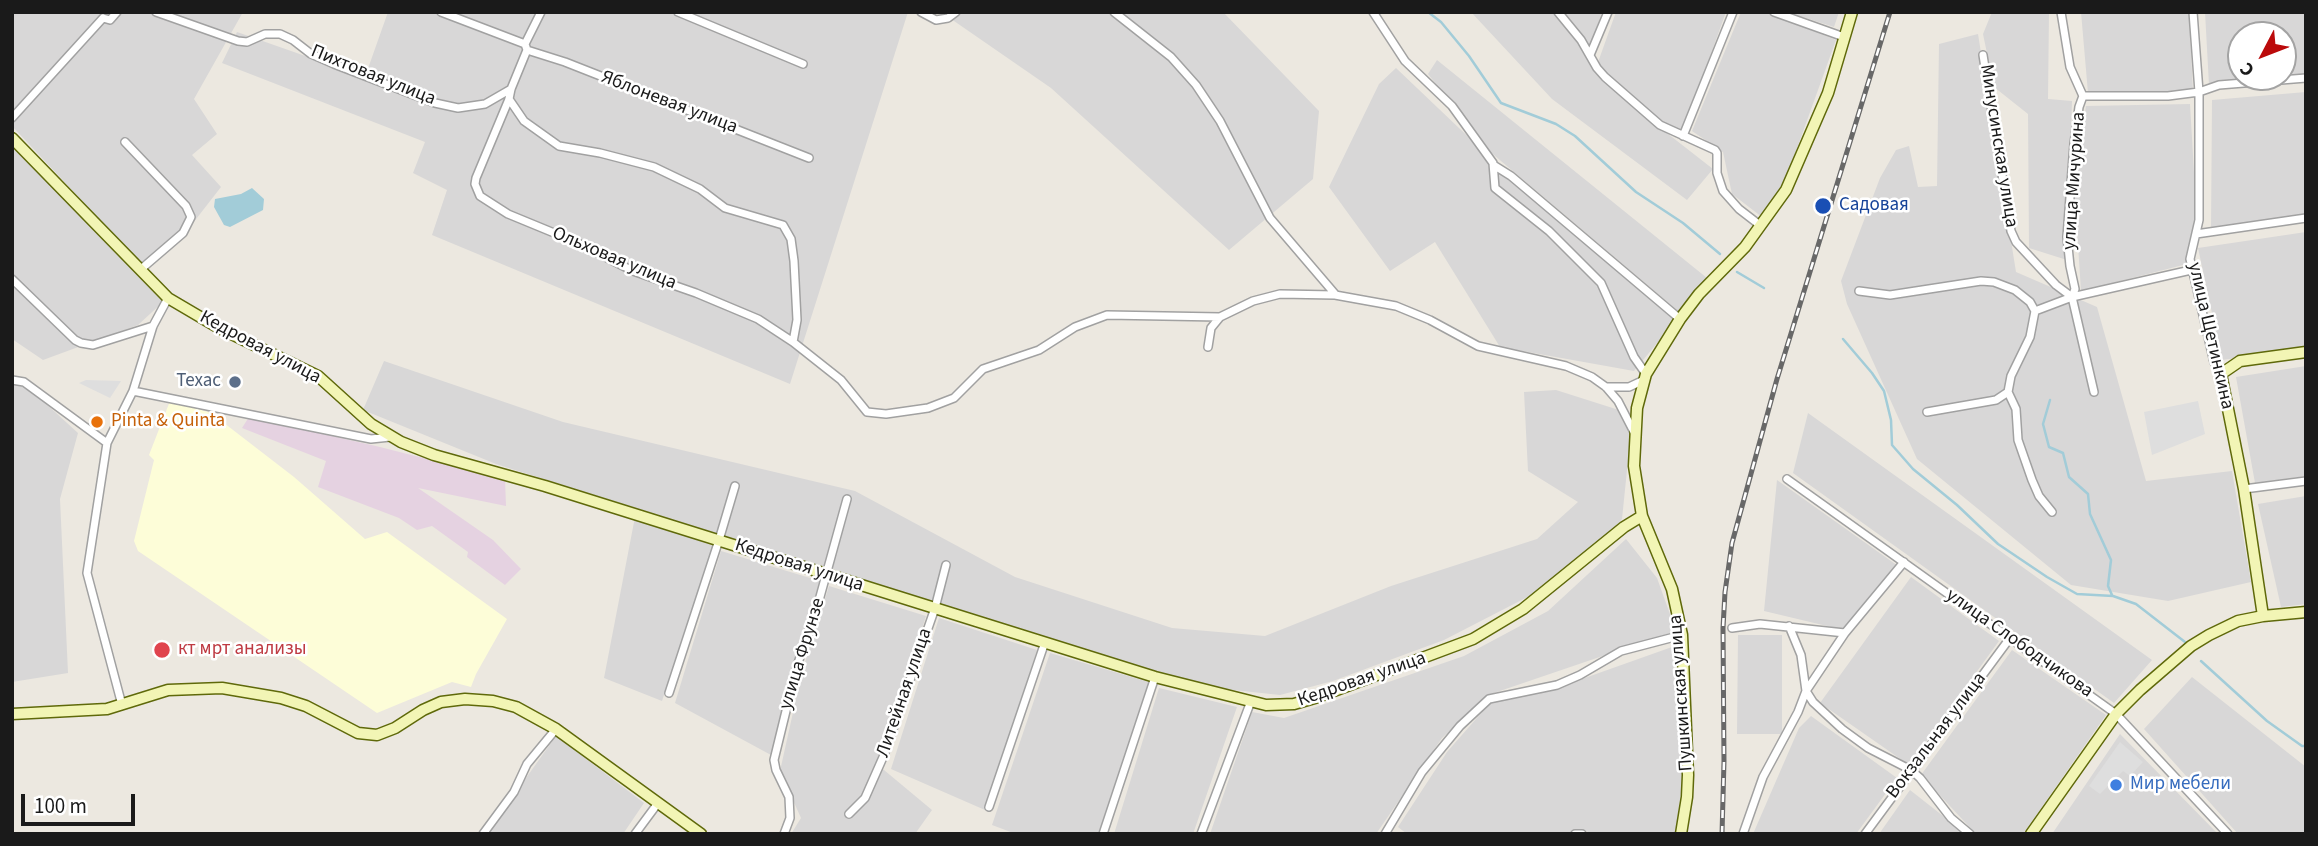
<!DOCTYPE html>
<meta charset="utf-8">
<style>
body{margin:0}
#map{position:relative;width:2318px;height:846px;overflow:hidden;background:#ece8e0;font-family:"Source Sans 3",sans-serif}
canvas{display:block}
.frame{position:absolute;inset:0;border:14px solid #1a1a1a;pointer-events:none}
.north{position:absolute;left:2227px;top:21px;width:70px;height:70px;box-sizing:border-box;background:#fff;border:2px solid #a3a3a3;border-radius:50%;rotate:228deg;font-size:19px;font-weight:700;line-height:28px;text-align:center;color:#1a1a1a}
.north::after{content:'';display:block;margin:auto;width:24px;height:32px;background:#bb0a0b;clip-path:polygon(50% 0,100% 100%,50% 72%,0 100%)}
.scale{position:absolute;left:21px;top:794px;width:114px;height:32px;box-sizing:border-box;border:4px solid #1a1a1a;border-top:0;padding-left:9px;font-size:21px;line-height:24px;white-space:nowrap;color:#1a1a1a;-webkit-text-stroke:5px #fff;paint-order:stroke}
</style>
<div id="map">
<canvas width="2318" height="846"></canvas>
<div class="frame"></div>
<div class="north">С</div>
<div class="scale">100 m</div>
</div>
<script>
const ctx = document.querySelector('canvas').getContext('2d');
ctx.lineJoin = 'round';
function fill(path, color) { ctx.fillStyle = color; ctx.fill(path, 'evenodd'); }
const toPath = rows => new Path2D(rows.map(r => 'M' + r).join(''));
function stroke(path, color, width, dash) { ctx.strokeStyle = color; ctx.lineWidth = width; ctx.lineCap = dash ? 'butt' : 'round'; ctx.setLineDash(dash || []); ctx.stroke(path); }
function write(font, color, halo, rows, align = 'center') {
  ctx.font = font + ' "Source Sans 3",sans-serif'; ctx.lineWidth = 5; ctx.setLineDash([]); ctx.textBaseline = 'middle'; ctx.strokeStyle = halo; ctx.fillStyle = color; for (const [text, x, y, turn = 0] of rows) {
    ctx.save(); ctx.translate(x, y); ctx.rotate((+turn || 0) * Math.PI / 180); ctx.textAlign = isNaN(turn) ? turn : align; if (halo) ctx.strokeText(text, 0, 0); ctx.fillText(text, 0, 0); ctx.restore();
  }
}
fill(toPath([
 [12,12,243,12,194,99,217,134,192,155,221,187,193,223,146,269,12,126],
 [388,12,908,12,790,384,432,235,447,190,413,173,425,142,222,63,237,32,365,77],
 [941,12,1223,12,1319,111,1313,179,1229,250,1051,88],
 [1471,12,1602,12,1587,55,1654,123,1713,169,1687,200,1552,99],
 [1616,12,1726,12,1682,134,1660,124,1597,65],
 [1741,12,1767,12,1836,40,1787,176,1762,217,1732,194,1723,152,1692,131],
 [1787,12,1839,12,1834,27],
 [1992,12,2049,12,2048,99,2072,101,2067,260,2029,248,2028,114,1994,87,1983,34],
 [2081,12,2189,12,2193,91,2088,93],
 [2205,12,2306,12,2306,75,2209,85],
 [2241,35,2283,35,2283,77,2241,77],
 [1978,34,2016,272,2097,307,2146,481,2232,471,2251,582,2168,601,2071,585,1917,459,1847,304,1841,281,1880,178,1896,150,1909,146,1918,187,1937,186,1939,44],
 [1437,60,1707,278,1678,311,1488,150,1428,74],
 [1396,68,1480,148,1677,319,1634,371,1500,347,1435,242,1390,271,1329,187,1379,84],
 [2306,92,2306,216,2211,231,2212,100],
 [2190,104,2196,207,2187,264,2081,291,2074,183,2086,106],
 [12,145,163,302,138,325,43,360,12,339],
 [2306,232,2306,348,2222,360,2198,248],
 [384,361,563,422,855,491,1015,577,1172,628,1265,636,1391,586,1537,539,1578,502,1528,471,1524,392,1556,390,1622,411,1631,431,1622,519,1592,553,1543,589,1444,640,1333,681,1280,695,1224,689,1156,672,496,464,363,410],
 [2306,366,2306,476,2255,483,2236,377],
 [12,380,20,380,78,433,60,499,68,673,12,682],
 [1808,413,2152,660,2114,703,1793,473],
 [1777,480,1898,566,1848,631,1764,611],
 [2306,496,2306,604,2281,607,2258,504],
 [635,517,713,546,662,701,604,678],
 [1626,539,1657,578,1676,631,1491,694,1442,738,1376,834,1210,834,1252,712,1284,718,1464,656,1548,611],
 [721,551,820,581,771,755,675,703],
 [1911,577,1999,641,1909,765,1820,703],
 [829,586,926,616,878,765,932,810,915,834,791,834,801,818,780,771,802,672],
 [939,618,1037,650,985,810,891,769],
 [1738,635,1782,635,1782,734,1737,734],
 [1672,647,1683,778,1675,834,1593,834,1581,829,1573,834,1407,834,1398,827,1447,752,1490,703,1551,690],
 [2012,650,2106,715,2023,834,1976,834,1921,775],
 [1050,653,1152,683,1100,834,1016,834,992,825],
 [2192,677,2306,767,2306,834,2238,834,2144,729],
 [1159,688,1237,707,1193,834,1114,834],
 [1811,716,1897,778,1856,834,1753,834,1799,728],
 [2120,734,2218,834,2052,834],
 [556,736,644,803,623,834,486,834],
 [1910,790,1966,834,1879,834]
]), '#d8d7d7');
fill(toPath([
 [249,417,380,447,505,479,506,506,418,488,493,540,521,569,505,585,467,557,468,552,432,526,417,530,399,518,318,487,326,461,242,428]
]), '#e5d2e1');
fill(toPath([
 [170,401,211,413,294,477,365,539,387,532,507,619,476,674,471,687,452,682,377,713,138,551,134,541,154,460,149,455]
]), '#fdfdd8');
fill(toPath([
 [86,380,121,381,110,398,79,383],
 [2198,401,2205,434,2152,455,2144,412],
 [2120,742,2143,762,2130,776,2123,771,2100,794,2089,786]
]), '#dedede');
fill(toPath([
 [252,188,264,199,263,210,230,227,224,225,214,207,215,199,241,194]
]), '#a2ccd8');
stroke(toPath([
 [1428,12,1441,22,1469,56,1501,103,1556,124,1575,136,1636,192,1683,223,1720,254],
 [1737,272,1764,288],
 [1843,339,1872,373,1884,391,1891,420,1892,445,1913,469,1957,505,1998,544,2047,577,2077,594,2113,596,2136,604,2185,642],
 [2050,400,2043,424,2049,447,2063,453,2069,477,2088,494,2090,514,2111,560,2108,586,2112,595],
 [2201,661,2267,721,2302,746,2306,746]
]), '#a2ccd8', 2.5);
const street = toPath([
 [156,12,238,41,247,42,265,34,280,34,293,40,311,54,334,64,435,103,458,108,485,104,511,89],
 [441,12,525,44],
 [541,12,525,44,527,50,511,89,509,99,476,178,475,184,480,196,508,214,576,242,633,271,696,293,758,319,793,342,841,380,867,412,886,414,928,408,954,398,983,369,1039,350,1075,327,1107,315,1220,317],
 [678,12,803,64],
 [921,12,936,20,948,18,956,12],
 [1114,12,1171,57,1196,85,1220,121,1270,218,1335,294],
 [1373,12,1405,61,1452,106,1493,163,1495,188,1549,231,1601,283,1634,357,1646,374],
 [1558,12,1581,40,1597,68,1605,77,1660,125,1715,150,1717,153,1717,173,1723,191,1739,209,1761,226],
 [1774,12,1844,37],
 [2061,12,2070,67,2083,96,2079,107,2074,144,2067,237,2070,266,2075,289,2072,297,2094,392],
 [2193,12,2199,92,2199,220,2190,259,2214,362,2221,374],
 [103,18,110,20,117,12],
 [527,50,565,62,809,158],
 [1590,55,1608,12],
 [1983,55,2011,231,2016,242,2056,285,2072,297],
 [2083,96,2168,96,2199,92,2219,85,2306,78],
 [509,99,524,121,559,146,600,153,654,167,700,189,725,208,783,225,791,239,794,261,797,320,793,342],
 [12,118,103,18],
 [1683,136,1733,12],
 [125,142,186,206,191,217,183,233,140,270],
 [1495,166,1511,176,1680,319],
 [2196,234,2306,218],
 [12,279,75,340,81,343,93,345,153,326],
 [1859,291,1890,295,1981,281,1994,282,2015,290,2030,302,2035,311],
 [2035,311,2030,337,2011,376,2008,392,2016,409,2018,440,2032,480,2039,496,2052,512],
 [2035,311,2072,297,2191,270],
 [1208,347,1211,328,1220,317,1253,301,1280,294,1335,295,1396,306,1430,320,1478,346,1566,366,1592,377,1606,387,1618,401,1635,434],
 [12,380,24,382,107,443],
 [1606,387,1629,387,1644,380],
 [133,391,371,439,390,437],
 [1927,412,1996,400,2008,392],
 [1787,479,2116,714,2228,834],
 [2244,489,2306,481],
 [1789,626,1801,655,1806,691,1813,702,1842,729,1868,748,1911,770,1920,778,1951,818,1970,834],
 [1732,628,1760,624,1845,633],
 [669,693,719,540,735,486],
 [122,705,87,573,107,443,133,391,153,326,168,298],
 [989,807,1045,642],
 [849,814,865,798,884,755,935,608,946,565],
 [483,834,514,792,527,764,556,729],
 [635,834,658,803],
 [784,834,790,818,789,797,776,770,774,760,797,666,818,604,847,499],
 [1103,834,1155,677],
 [1201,834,1251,701],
 [1385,834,1422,772,1460,726,1489,699,1557,685,1580,675,1621,651,1682,635],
 [1575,834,1582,834],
 [1743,834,1763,777,1798,712,1806,691,1845,633,1904,562],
 [1865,834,2010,638]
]);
const secondary = toPath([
 [12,138,168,298,219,328,318,376,371,424,401,442,434,455,545,486,1155,677,1266,705,1294,704,1318,697,1473,639,1523,609,1624,527,1642,516],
 [2263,616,2244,489,2221,374,2240,361,2306,352],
 [12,714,107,709,168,690,222,688,281,698,306,706,358,733,377,735,395,728,423,710,441,702,465,699,493,701,516,707,556,729,701,834],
 [1681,834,1687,797,1688,775,1682,635,1672,589,1642,516,1634,466,1637,408,1646,374,1680,319,1699,294,1745,247,1786,190,1828,93,1852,12],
 [2031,834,2116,714,2140,690,2191,646,2209,635,2238,621,2263,616,2306,612]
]);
stroke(street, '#a1a1a1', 10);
stroke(secondary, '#5f690a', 13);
stroke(street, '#fff', 7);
stroke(secondary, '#f2f5b5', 10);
const rail = toPath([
 [1722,834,1724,761,1723,628,1725,592,1732,543,1777,379,1890,12]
]);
stroke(rail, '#686868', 5);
stroke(rail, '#fff', 2.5, [8]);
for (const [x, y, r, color] of [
 [1823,206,9,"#1a4fb4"],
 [235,382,7,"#5c6f8a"],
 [97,422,7,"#e8710a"],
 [162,650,9,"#e0444e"],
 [2116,785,7,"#3f7fe0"]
]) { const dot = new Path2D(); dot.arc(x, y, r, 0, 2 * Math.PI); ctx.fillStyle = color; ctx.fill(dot); stroke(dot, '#fff', 2.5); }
write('19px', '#1a1a1a', '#fff', [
 ["Пихтовая улица",373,76,22],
 ["Яблоневая улица",669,103,21],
 ["Минусинская улица",1998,146,81],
 ["улица Мичурина",2075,181,-86],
 ["Ольховая улица",614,259,23],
 ["улица Щетинкина",2210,336,77],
 ["Кедровая улица",260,348,28],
 ["Кедровая улица",799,566,18],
 ["улица Слободчикова",2019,644,35],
 ["улица Фрунзе",803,654,-73],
 ["Кедровая улица",1362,680,-19],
 ["Литейная улица",905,693,-71],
 ["Пушкинская улица",1682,693,-94],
 ["Вокзальная улица",1937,736,-53]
]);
write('19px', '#164399', '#fff', [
 ["Садовая",1839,206]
], 'left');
write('19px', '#4e5e75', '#fff', [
 ["Техас",221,382]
], 'right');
write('19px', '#c56008', '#fff', [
 ["Pinta & Quinta",111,422]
], 'left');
write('19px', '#be3a42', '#fff', [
 ["кт мрт анализы",178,650]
], 'left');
write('19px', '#366cbe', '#fff', [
 ["Мир мебели",2130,785]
], 'left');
</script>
